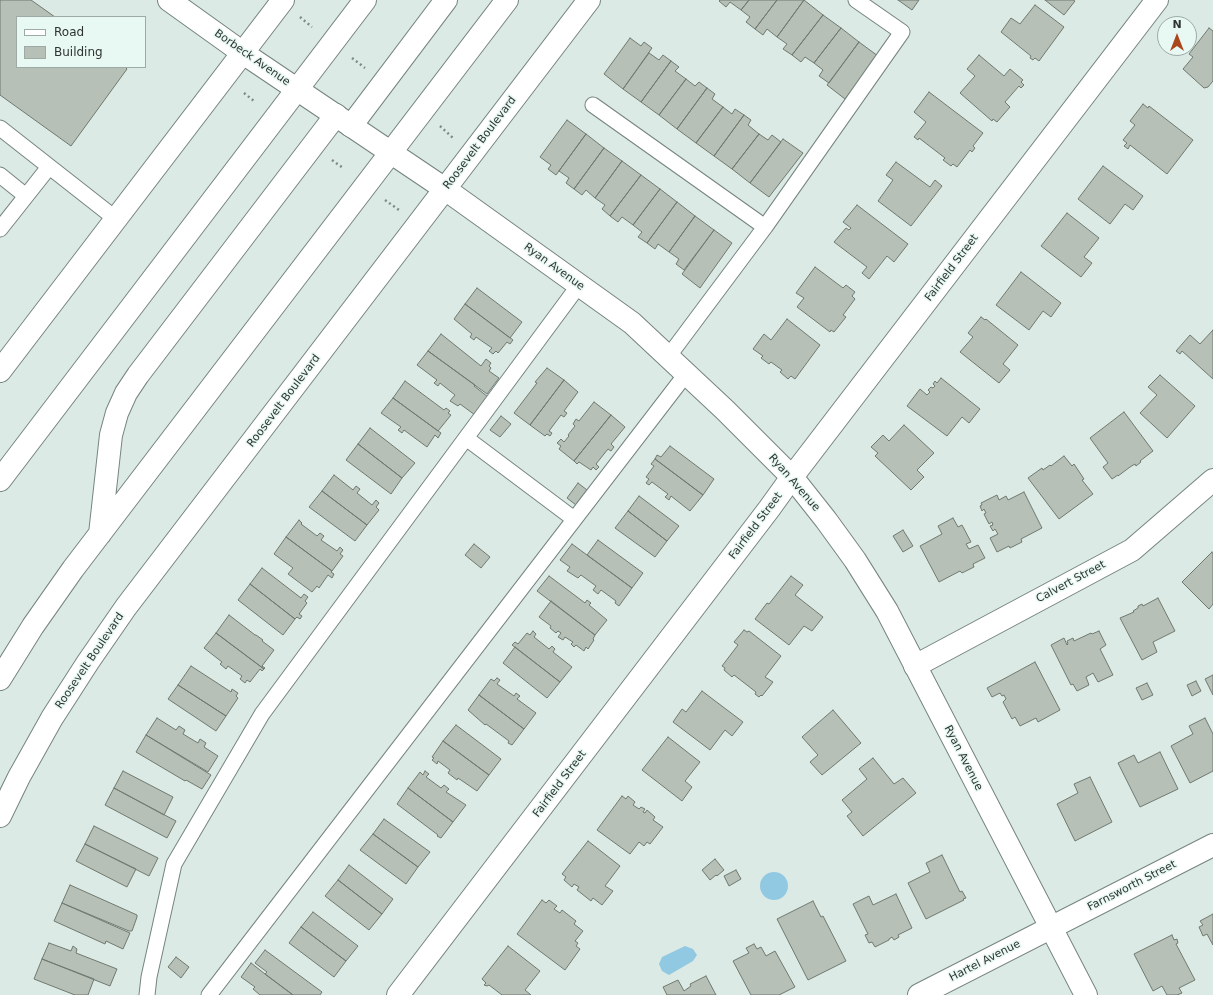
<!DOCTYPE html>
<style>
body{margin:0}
#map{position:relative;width:1213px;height:995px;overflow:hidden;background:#dbeae5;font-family:"DejaVu Sans",sans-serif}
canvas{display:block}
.legend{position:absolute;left:16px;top:16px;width:130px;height:52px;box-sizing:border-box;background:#e8f8f3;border:1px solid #9eaaa6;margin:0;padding:5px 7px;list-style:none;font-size:12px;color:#2e3432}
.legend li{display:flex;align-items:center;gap:8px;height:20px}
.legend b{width:20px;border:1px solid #9eaaa6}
.north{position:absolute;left:1157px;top:16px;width:40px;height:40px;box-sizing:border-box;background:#e8f8f3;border:1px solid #9eaaa6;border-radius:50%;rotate:0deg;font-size:11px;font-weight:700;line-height:16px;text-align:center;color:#2e3432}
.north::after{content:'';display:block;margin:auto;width:14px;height:18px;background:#ab451b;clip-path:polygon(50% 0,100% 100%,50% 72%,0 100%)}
</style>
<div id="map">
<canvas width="1213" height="995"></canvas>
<ul class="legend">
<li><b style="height:5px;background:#fff"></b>Road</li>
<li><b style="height:11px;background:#b6c0b7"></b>Building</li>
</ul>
<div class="north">N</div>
</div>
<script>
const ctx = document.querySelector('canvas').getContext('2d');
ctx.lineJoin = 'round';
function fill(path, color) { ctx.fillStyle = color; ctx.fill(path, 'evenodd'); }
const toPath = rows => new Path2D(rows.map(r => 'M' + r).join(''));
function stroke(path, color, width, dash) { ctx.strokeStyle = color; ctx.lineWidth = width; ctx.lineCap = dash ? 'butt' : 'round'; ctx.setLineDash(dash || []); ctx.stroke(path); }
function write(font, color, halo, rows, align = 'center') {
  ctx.font = font + ' "DejaVu Sans",sans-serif'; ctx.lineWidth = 3; ctx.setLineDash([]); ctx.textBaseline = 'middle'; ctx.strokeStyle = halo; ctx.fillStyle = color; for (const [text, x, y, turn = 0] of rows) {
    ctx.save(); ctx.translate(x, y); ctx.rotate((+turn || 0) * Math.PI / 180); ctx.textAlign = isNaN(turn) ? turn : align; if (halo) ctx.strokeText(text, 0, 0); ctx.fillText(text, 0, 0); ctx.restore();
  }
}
fill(toPath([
 '760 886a14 14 0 1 1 28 0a14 14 0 1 1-28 0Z',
 [685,946,693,949,697,955,693,961,669,975,662,971,659,964,662,957]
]), '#92c9e2');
const building = toPath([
 [0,0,31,0,55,17,17,17,17,67,125,67,127,69,71,146,0,95,0,0],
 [720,0,749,0,741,10,730,2,726,7,719,1,720,0],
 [749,0,777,0,755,29,746,22,750,17,741,10,749,0],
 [777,0,804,0,777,37,767,29,763,35,755,29,777,0],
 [804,0,823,15,792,55,783,49,787,44,777,37,804,0],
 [898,0,919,0,912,10,898,0],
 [1045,0,1073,0,1075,1,1064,15,1045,0],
 [1035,5,1064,27,1039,61,1035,58,1033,60,1030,58,1031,56,1001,32,1011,18,1020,24,1035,5],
 [823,15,841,28,814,63,805,57,801,62,792,55,823,15],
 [841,28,859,42,829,83,819,76,823,70,814,63,841,28],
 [1209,28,1213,31,1213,81,1208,87,1204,88,1183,69,1193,57,1189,54,1209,28],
 [630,38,641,46,644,42,652,48,623,89,604,74,630,38],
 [859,42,878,56,845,99,827,85,859,42],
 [649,53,659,60,663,55,671,61,641,102,623,89,649,53],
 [979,55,1004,76,1010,69,1023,80,1021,82,1024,85,1021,88,1019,86,1005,102,1010,107,997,122,993,119,992,121,960,93,975,76,967,69,979,55],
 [671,61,679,67,675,71,686,79,659,115,641,102,671,61],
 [686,79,695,86,699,82,707,88,677,129,659,115,686,79],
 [707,88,715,94,712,99,723,107,696,143,677,129,707,88],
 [929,92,983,133,973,146,975,148,972,152,970,150,957,167,953,164,951,166,943,160,945,158,919,138,918,140,914,137,926,122,914,112,929,92],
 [1143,104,1148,108,1149,106,1193,140,1167,174,1130,145,1128,149,1124,146,1127,143,1123,140,1135,125,1130,121,1143,104],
 [723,107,732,114,735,109,744,115,714,156,696,143,723,107],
 [744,115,751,120,748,125,759,134,732,169,714,156,744,115],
 [567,120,586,134,556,175,548,169,551,165,540,157,567,120],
 [586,134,604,148,574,189,566,183,569,178,559,171,586,134],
 [759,134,768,140,772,135,781,142,750,183,732,169,759,134],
 [783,139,803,153,769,197,750,183,783,139],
 [604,148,622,161,595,198,586,190,582,195,574,189,604,148],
 [622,161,641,175,610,216,602,209,605,205,595,198,622,161],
 [896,162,930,187,935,180,942,186,911,226,878,201,893,180,886,175,896,162],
 [1103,166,1143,196,1133,210,1125,204,1110,224,1078,199,1103,166],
 [641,175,660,189,633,225,622,217,618,222,610,216,641,175],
 [660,189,677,202,647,243,638,237,642,232,633,225,660,189],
 [677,202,695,216,669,252,658,244,655,249,647,243,677,202],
 [857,205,908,244,894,262,887,256,869,279,862,273,867,267,834,242,846,228,849,230,851,228,843,222,857,205],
 [1067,213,1099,238,1084,257,1092,263,1081,277,1041,246,1067,213],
 [695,216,714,230,684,270,676,264,679,259,669,252,695,216],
 [714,230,732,243,700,288,682,274,714,230],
 [815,267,843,288,846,285,855,292,852,296,855,299,843,315,846,317,834,332,831,330,830,332,797,307,804,298,796,293,815,267],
 [1021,272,1061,303,1051,317,1043,311,1029,330,996,305,1021,272],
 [477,288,522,322,510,338,465,304,477,288],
 [465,304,513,340,510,344,507,342,498,353,496,351,493,354,489,351,492,348,476,337,474,340,470,337,472,334,454,319,465,304],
 [981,317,985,320,986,319,1018,345,1003,364,1010,370,999,383,960,352,973,337,968,333,981,317],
 [787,319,820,345,795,379,791,376,788,379,780,372,782,370,771,362,769,364,761,358,763,356,753,349,764,334,771,340,787,319],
 [1213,330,1213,379,1182,351,1180,354,1176,351,1190,335,1200,344,1213,330],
 [441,334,481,366,486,359,491,363,489,366,491,368,489,371,499,378,487,394,428,351,441,334],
 [428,351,475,385,474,386,488,397,475,415,460,404,458,406,450,401,455,395,440,383,438,386,434,383,437,380,417,365,428,351],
 [547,368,564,380,530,425,514,413,537,383,535,382,547,368],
 [1160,375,1195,406,1167,438,1140,413,1157,395,1148,387,1160,375],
 [941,378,980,409,969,423,962,417,947,436,907,406,920,389,927,395,930,392,928,390,931,387,933,388,935,386,933,384,935,381,937,383,941,378],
 [564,380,578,392,564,411,567,413,564,417,561,415,549,431,552,433,550,436,547,434,545,436,530,425,564,380],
 [405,381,444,410,446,408,450,411,448,413,451,415,438,431,393,398,405,381],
 [393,398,441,433,438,438,435,435,427,447,404,430,402,433,398,430,401,427,381,413,393,398],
 [594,402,611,415,574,461,559,449,561,446,557,443,561,439,564,442,569,436,568,435,575,426,573,424,576,419,579,421,594,402],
 [1124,412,1153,451,1140,461,1141,462,1136,466,1135,464,1130,467,1118,476,1118,475,1112,479,1103,467,1108,463,1090,438,1124,412],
 [611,415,625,427,611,444,614,447,611,451,608,449,596,464,599,467,596,470,593,467,591,470,579,462,577,464,574,461,611,415],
 [501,416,511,424,500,437,490,430,501,416],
 [904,425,934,453,917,470,924,477,911,490,875,456,878,453,871,447,883,435,889,441,904,425],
 [370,428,415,463,402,478,358,444,370,428],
 [358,444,402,478,391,494,346,460,358,444],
 [670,446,714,479,703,495,655,459,657,455,661,457,670,446],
 [1064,456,1072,466,1074,464,1084,479,1082,480,1093,494,1059,519,1028,478,1042,468,1043,470,1050,465,1051,466,1064,456],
 [655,459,703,495,690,511,671,496,669,500,665,497,668,494,652,482,649,485,646,483,649,479,646,477,654,466,651,464,655,459],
 [334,475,353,490,356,486,360,489,357,493,372,505,376,500,379,503,376,507,379,510,367,525,322,491,334,475],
 [578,483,587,490,576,505,567,498,578,483],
 [322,491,367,525,355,541,309,507,322,491],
 [1024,492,1042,528,1021,539,1022,542,1010,548,1009,546,997,552,990,538,998,534,995,529,993,531,990,526,993,525,992,522,989,524,984,514,986,513,984,509,982,511,980,506,982,505,981,503,997,495,999,500,1006,496,1008,500,1024,492],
 [639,496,679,526,667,541,628,511,639,496],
 [628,511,667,541,655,557,615,528,628,511],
 [953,518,958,527,962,525,971,542,966,544,969,549,978,545,985,558,973,564,974,567,962,573,960,571,939,582,920,546,942,534,938,526,953,518],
 [299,520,302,523,301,524,317,536,320,533,324,536,321,540,337,551,340,547,343,550,340,554,343,556,332,571,286,537,299,520],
 [903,530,913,546,903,552,893,536,903,530],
 [286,537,332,571,331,572,334,574,332,578,328,575,319,588,317,586,312,592,288,574,293,568,274,554,286,537],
 [598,540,643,573,632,588,587,555,598,540],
 [474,544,490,557,481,568,465,555,474,544],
 [572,544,632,588,619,606,615,603,616,601,601,590,598,594,593,590,596,586,581,575,578,578,567,571,570,567,560,560,572,544],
 [1212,552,1213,554,1213,604,1209,609,1182,582,1212,552],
 [262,568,301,598,304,594,308,597,305,601,307,603,299,614,302,616,300,619,297,617,295,619,250,584,262,568],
 [549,576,585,603,587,600,591,603,589,605,607,620,595,635,537,591,549,576],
 [791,576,803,585,795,595,823,617,812,631,804,626,789,645,755,619,767,603,769,604,791,576],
 [250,584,295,619,283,635,238,600,250,584],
 [1158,598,1175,631,1153,642,1157,652,1142,660,1120,618,1134,612,1133,611,1138,608,1138,606,1142,604,1143,606,1158,598],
 [551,601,595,635,593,639,594,640,588,649,586,647,584,651,576,645,574,647,571,644,573,642,565,637,563,640,558,637,561,633,558,631,556,633,550,628,551,626,539,617,551,601],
 [229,615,255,635,256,635,263,640,262,641,274,650,262,666,265,668,264,669,216,633,229,615],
 [744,630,747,632,749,631,781,656,765,677,773,682,762,696,761,695,759,697,755,694,756,692,734,675,732,677,724,670,725,668,722,666,738,645,734,642,744,630],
 [533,631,536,634,534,637,549,649,552,646,555,649,553,652,572,667,560,682,512,645,515,642,518,644,527,633,530,635,533,631],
 [1099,631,1106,645,1100,649,1113,675,1098,682,1093,673,1086,677,1089,685,1077,691,1073,684,1071,685,1051,645,1064,638,1067,645,1068,644,1067,641,1073,638,1074,641,1091,633,1092,634,1099,631],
 [216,633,264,669,262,671,260,669,250,682,247,680,245,683,240,679,242,676,228,666,226,669,220,664,222,662,204,648,216,633],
 [515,647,560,682,547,698,503,663,515,647],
 [1035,662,1060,710,1038,722,1036,718,1020,726,1015,717,1012,719,1003,702,1006,699,1004,695,1002,696,1000,693,992,697,987,688,1035,662],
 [191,666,231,692,232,689,238,693,236,696,238,698,226,716,178,685,191,666],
 [1213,675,1213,695,1205,679,1213,675],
 [497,678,500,680,497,684,514,696,516,693,520,696,517,699,536,713,524,729,479,695,491,679,494,681,497,678],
 [1196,681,1201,691,1192,696,1187,685,1196,681],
 [1147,683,1153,695,1142,700,1136,688,1147,683],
 [178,685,226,716,216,731,168,699,178,685],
 [702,691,743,722,732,736,725,730,710,750,673,722,682,709,686,712,702,691],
 [479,695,524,729,512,745,508,743,509,741,486,724,485,725,468,710,479,695],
 [833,710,861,743,822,775,810,762,818,755,802,737,833,710],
 [157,718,176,730,179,726,185,730,183,734,198,743,200,739,206,743,204,747,218,756,208,772,146,735,157,718],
 [1205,718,1213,734,1213,771,1190,783,1171,746,1193,734,1189,726,1205,718],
 [456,725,501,759,489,775,443,741,456,725],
 [146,735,211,775,202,789,186,780,185,781,136,752,146,735],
 [668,737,700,762,685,781,692,787,682,801,642,770,668,737],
 [443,741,489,775,477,791,458,778,457,780,448,773,450,770,438,761,437,764,432,760,434,758,432,757,443,741],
 [1160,752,1178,789,1140,807,1118,763,1134,755,1138,763,1160,752],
 [873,758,894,784,903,778,916,793,863,836,847,816,852,812,842,800,867,779,859,769,873,758],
 [123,771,173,797,164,815,114,788,123,771],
 [425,771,429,774,426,777,441,788,444,785,449,789,446,792,466,805,453,822,408,788,420,772,423,775,425,771],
 [1090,777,1112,822,1075,841,1057,804,1078,793,1074,784,1090,777],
 [114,788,176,821,167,838,105,805,114,788],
 [408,788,453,822,441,838,437,836,438,835,397,804,408,788],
 [622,796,626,799,628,796,635,802,633,805,639,809,641,807,645,809,643,812,645,813,647,810,655,817,653,820,663,827,650,844,647,842,644,846,639,842,630,854,597,830,622,796],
 [384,819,430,852,418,867,373,834,384,819],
 [94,826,158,858,149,876,85,844,94,826],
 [373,834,418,867,406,884,360,850,373,834],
 [588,841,620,866,605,886,613,891,602,905,593,898,591,901,577,890,579,887,574,884,572,887,564,880,566,877,562,874,588,841],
 [85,844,136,869,127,887,76,861,85,844],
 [942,855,960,892,962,891,966,898,963,899,964,900,926,919,908,883,930,872,926,863,942,855],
 [715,859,724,870,717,876,716,875,710,880,702,870,715,859],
 [349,865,393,899,382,914,338,880,349,865],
 [736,870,741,879,729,886,724,876,736,870],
 [338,880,382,914,369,930,325,896,338,880],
 [70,885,137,915,137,917,132,931,129,931,62,903,70,885],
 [896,894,912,928,898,935,899,937,894,940,892,937,889,939,889,940,875,947,872,942,869,943,865,935,868,934,853,904,869,896,873,905,896,894],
 [542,900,546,903,549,900,557,906,554,909,560,913,562,910,576,921,574,924,583,931,575,941,578,943,576,946,580,949,565,970,517,934,542,900],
 [813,901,821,917,823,916,846,961,808,980,777,919,813,901],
 [62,903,130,933,123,949,106,941,105,944,54,921,62,903],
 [313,912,358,946,346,961,301,927,313,912],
 [1213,914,1213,945,1207,934,1203,936,1199,927,1203,925,1200,921,1213,914],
 [301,927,346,961,334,977,289,943,301,927],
 [1172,935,1174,940,1177,939,1178,943,1176,944,1195,980,1179,988,1182,993,1177,995,1167,995,1162,986,1153,991,1134,954,1172,935],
 [49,943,71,951,73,946,77,949,76,953,117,969,110,986,42,959,49,943],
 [754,944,757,949,761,947,766,956,775,951,795,987,779,995,751,995,733,961,749,953,746,948,754,944],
 [508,946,540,971,525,990,531,995,502,995,489,985,487,986,484,985,486,983,482,979,508,946],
 [265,950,322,992,320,995,293,995,265,974,267,972,255,963,265,950],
 [176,957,189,967,181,978,168,967,176,957],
 [42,959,94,979,88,995,75,995,34,979,42,959],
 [251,963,265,974,293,995,260,995,253,989,255,987,241,977,251,963],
 [706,976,716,995,667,995,663,987,678,980,684,991,691,986,690,984,706,976]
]);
fill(building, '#b6c0b7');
stroke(building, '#707970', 1);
const lane = toPath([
 [593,105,765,227],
 [0,128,116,219],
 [0,175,26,196],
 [0,229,49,167],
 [668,357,765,227,902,32,856,0],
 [466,438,574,519],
 [147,995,149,977,174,864,262,714,579,285],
 [209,995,686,374]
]);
const street = toPath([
 [915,666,1132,550,1213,480],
 [398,995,769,509,792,477,1157,0],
 [919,995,1213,845]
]);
const secondary = toPath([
 [169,0,243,53,445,189,632,323,725,410,792,477,826,520,855,560,887,611,1086,995]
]);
const highway = toPath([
 [351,126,446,0],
 [0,371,283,0],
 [0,480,365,0],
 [100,534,111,435,117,413,126,393,138,375,336,115],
 [0,679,33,626,73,569,507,0],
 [0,816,19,777,52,718,88,662,126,607,589,0]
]);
stroke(lane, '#768480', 17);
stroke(street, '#768480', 24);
stroke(secondary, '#768480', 24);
stroke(highway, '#768480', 24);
stroke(toPath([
 [300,17,312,27],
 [352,58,365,68],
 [244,93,254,101],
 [440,126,453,138],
 [332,160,343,168],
 [385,200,399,210]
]), '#808b87', 2.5, [2, 3]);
stroke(lane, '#fff', 15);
stroke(street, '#fff', 22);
stroke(secondary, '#fff', 22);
stroke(highway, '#fff', 22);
write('11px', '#2e3432', '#e8f8f3', [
 ["Borbeck Avenue",252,58,35],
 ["Roosevelt Boulevard",480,143,-53],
 ["Ryan Avenue",554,267,36],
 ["Fairfield Street",952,268,-53],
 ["Roosevelt Boulevard",284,401,-53],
 ["Ryan Avenue",794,483,49],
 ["Fairfield Street",756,526,-53],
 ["Calvert Street",1071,582,-28],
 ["Roosevelt Boulevard",90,661,-56],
 ["Ryan Avenue",963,758,63],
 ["Fairfield Street",560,784,-53],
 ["Farnsworth Street",1132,886,-27],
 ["Hartel Avenue",985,961,-27]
]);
</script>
